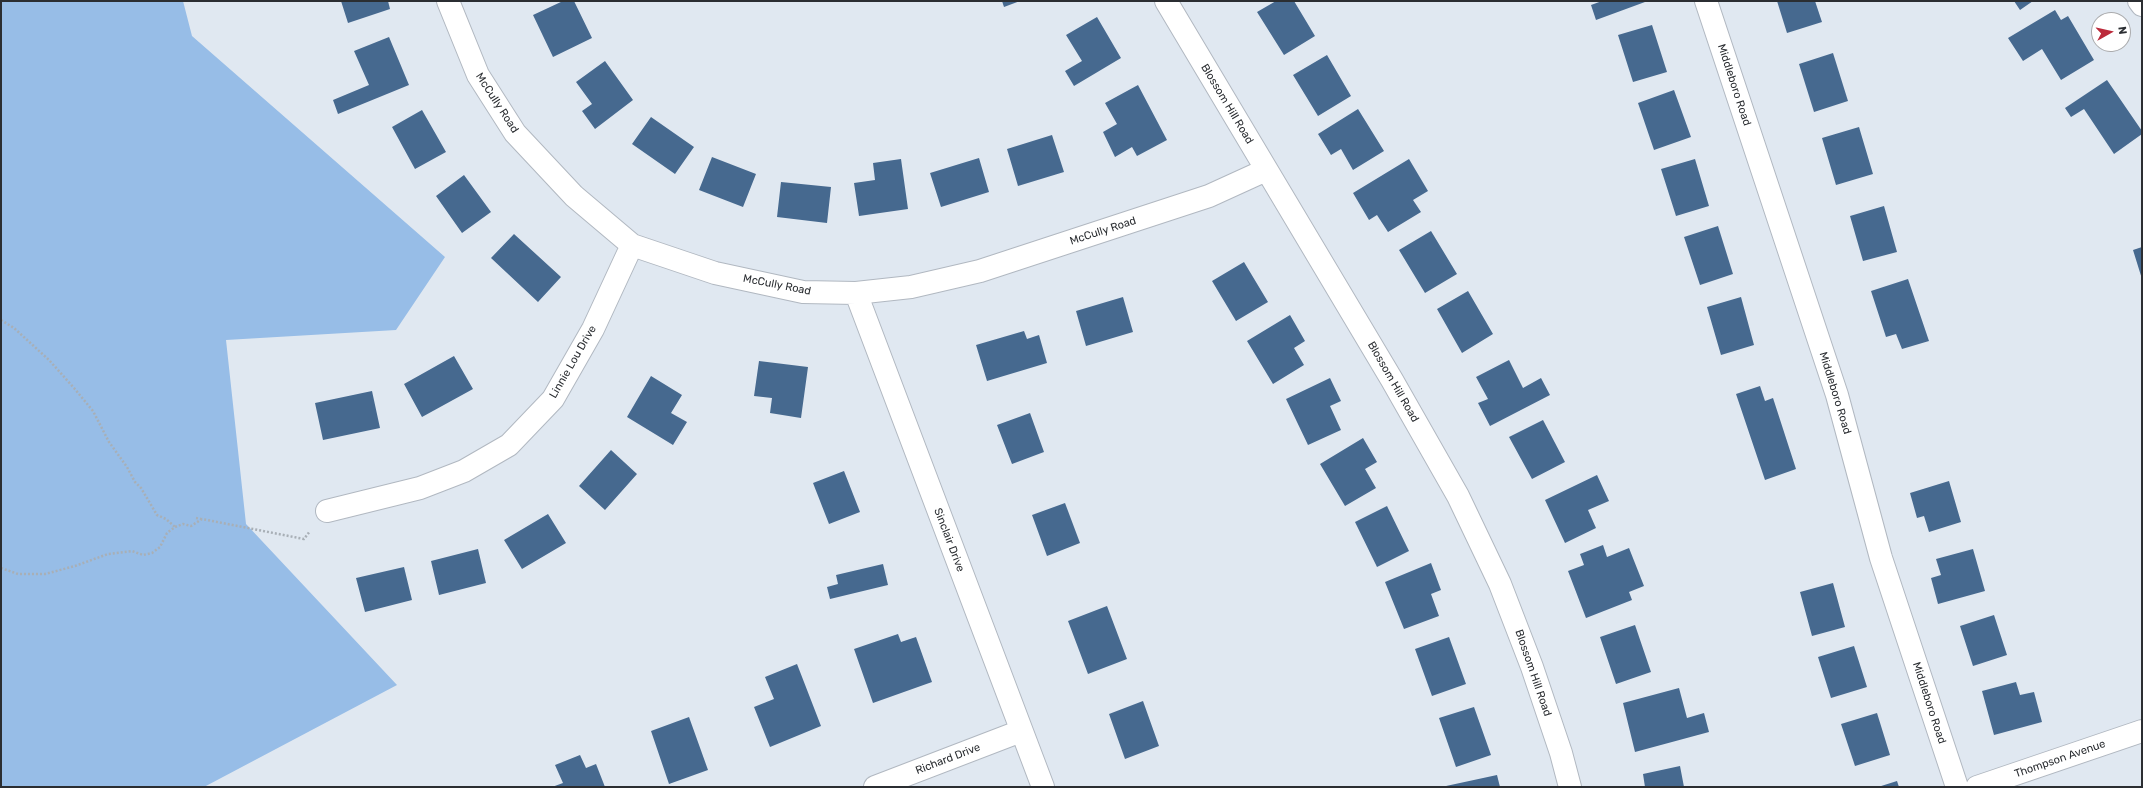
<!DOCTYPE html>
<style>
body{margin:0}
#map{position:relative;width:2143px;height:788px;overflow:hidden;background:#e0e8f1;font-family:Rubik,sans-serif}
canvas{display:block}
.frame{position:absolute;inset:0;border:2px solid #2b2e32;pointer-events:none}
.north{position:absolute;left:2091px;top:12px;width:40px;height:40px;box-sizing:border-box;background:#fff;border:1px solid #aaabad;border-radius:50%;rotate:82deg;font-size:11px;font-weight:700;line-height:16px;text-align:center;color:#2b2e32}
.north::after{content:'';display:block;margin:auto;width:14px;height:18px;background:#bb2a3b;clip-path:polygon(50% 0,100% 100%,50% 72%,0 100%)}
</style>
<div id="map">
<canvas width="2143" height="788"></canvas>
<div class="frame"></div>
<div class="north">N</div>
</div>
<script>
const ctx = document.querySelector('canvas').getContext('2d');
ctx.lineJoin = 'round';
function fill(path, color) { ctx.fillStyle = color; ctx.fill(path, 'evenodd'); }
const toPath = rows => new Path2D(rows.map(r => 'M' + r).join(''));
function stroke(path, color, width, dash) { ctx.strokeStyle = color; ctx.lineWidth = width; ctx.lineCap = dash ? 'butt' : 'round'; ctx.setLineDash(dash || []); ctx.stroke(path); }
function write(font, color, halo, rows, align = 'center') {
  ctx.font = font + ' Rubik,sans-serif'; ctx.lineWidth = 4; ctx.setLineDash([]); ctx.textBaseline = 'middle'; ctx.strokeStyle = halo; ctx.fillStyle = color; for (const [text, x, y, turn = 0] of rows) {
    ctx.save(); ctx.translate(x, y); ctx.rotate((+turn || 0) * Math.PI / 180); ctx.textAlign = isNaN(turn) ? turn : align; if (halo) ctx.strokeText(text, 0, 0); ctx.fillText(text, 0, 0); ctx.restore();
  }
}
fill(toPath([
 [1,1,183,1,192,36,445,257,396,330,226,340,246,524,397,685,204,787,1,787]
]), '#97bde7');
fill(toPath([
 [341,1,388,1,390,9,348,23],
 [563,1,574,1,592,38,553,57,533,15],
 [1002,1,1020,1,1004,7],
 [1276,1,1294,1,1315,36,1284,55,1257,12],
 [1602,1,1645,1,1645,2,1596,20,1591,5],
 [1777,1,1815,1,1822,22,1787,33],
 [2014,1,2033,1,2020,10],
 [2055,10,2061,20,2068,16,2094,60,2061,80,2042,49,2023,61,2008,38],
 [1097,17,1121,58,1074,86,1065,71,1082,61,1066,35],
 [1652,25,1667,72,1633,82,1618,35],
 [389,37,409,85,338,114,333,100,369,85,354,51],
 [1833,53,1848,101,1814,112,1799,64],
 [1327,55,1351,96,1318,116,1293,75],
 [605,61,633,100,595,129,582,111,592,104,576,82],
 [2107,80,2142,131,2142,134,2114,154,2084,109,2071,117,2065,108],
 [1138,85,1167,140,1137,156,1132,147,1115,157,1103,132,1117,124,1105,103],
 [1674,90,1691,137,1654,150,1638,103],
 [1358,109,1384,151,1353,170,1341,149,1331,155,1318,134],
 [422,110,446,152,415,169,392,127],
 [651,117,694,147,675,174,632,144],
 [1859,127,1873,174,1836,185,1822,138],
 [1052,135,1064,172,1018,186,1007,149],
 [712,157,756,174,743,207,699,190],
 [979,158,989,192,941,207,930,173],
 [901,159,908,209,859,216,854,183,875,180,873,163],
 [1409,159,1428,191,1413,200,1421,212,1388,232,1377,215,1369,220,1353,193],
 [1695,159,1709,206,1676,216,1661,169],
 [464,175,491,212,462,233,436,196],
 [781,182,831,187,827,223,777,217],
 [1884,206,1897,252,1863,261,1850,216],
 [1718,226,1733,274,1700,285,1684,237],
 [1431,231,1457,274,1425,293,1399,250],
 [514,234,561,277,538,302,491,258],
 [2142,247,2142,279,2133,250],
 [1244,262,1268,302,1236,321,1212,281],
 [1908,279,1929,341,1902,349,1896,334,1886,337,1871,291],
 [1468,291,1493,334,1462,353,1437,309],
 [1123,297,1133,332,1086,346,1076,311],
 [1741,297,1754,345,1721,355,1707,307],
 [1290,315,1305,341,1294,348,1304,365,1273,384,1247,341],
 [1024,331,1027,339,1039,335,1047,363,987,381,976,345],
 [454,356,473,389,422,417,404,384],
 [1509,360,1523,388,1541,378,1550,395,1490,426,1478,403,1488,399,1476,377],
 [759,361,808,367,801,418,770,413,772,398,754,396],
 [651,376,682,395,671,413,687,422,673,445,627,417],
 [1330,378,1341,401,1330,406,1341,430,1308,445,1286,399],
 [1760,386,1765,401,1773,398,1796,469,1765,480,1736,394],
 [372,391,380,428,323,440,315,403],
 [1030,413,1044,452,1012,464,997,425],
 [1543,420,1565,462,1532,479,1509,437],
 [1363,438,1377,462,1365,469,1376,488,1345,506,1320,464],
 [611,450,637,474,605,510,579,486],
 [844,471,860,512,829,524,813,483],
 [1597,475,1609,501,1588,510,1596,528,1565,543,1545,500],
 [1949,481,1961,522,1929,532,1924,516,1917,518,1910,493],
 [1065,503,1080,543,1047,556,1032,515],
 [1387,506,1409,551,1377,567,1355,522],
 [548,514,566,543,522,569,504,540],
 [1603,545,1607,557,1629,548,1644,586,1629,592,1632,600,1586,618,1568,571,1584,565,1580,554],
 [478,549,486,583,439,595,431,561],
 [1973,549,1985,591,1938,604,1931,578,1941,575,1936,559],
 [1431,563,1441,590,1431,594,1439,616,1404,629,1385,582],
 [883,564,888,585,830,599,827,587,838,584,836,575],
 [404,567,412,600,365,612,356,578],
 [1833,583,1845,627,1812,636,1800,592],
 [1107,606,1127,659,1088,674,1068,621],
 [1994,615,2007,655,1973,666,1960,626],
 [1635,625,1651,672,1616,684,1600,637],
 [898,634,901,642,916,637,932,682,873,703,854,649],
 [1449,637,1466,684,1432,696,1415,649],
 [1854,646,1867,687,1831,698,1818,657],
 [797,664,821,726,770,747,754,707,774,699,765,677],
 [2016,682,2020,695,2034,692,2042,722,1994,735,1982,691],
 [1679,688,1687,718,1704,713,1709,732,1635,752,1623,703],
 [1143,701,1159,746,1125,759,1109,714],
 [1474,707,1491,755,1456,767,1439,718],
 [1877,713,1890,755,1855,766,1841,724],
 [689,717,708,770,669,784,651,731],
 [580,755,586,768,596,764,605,787,552,787,563,783,555,765],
 [1680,766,1684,787,1645,787,1643,774],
 [1497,775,1500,787,1446,787,1446,786],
 [1897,781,1899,787,1878,787]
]), '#46698f');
const minor = toPath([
 [448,1,478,75,515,133,574,196,632,245,715,273,803,292,856,293,911,287,980,271,1209,196,1266,170],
 [1166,1,1392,380,1458,496,1500,584,1532,667,1561,753,1570,787],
 [1706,1,1837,395,1881,558,1957,787],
 [2139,1,2142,5],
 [856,293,1043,787],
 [327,511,420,488,464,471,509,445,553,399,593,329,632,245],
 [875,787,1021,731],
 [1977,787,2142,731]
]);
stroke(minor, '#b1b8c1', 24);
stroke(toPath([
 [1,320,14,328,49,360,74,388,93,411,109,442,127,467,135,482,141,488,157,515,166,519,175,527],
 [196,518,201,519],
 [1,568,18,574,45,574,75,566,108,554,132,551,143,555,152,553,160,547,167,533,175,527,183,524,191,526,202,519,304,539,310,531]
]), '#a8afb6', 2.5, [2, 2]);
stroke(minor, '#fff', 22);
write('11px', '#2b2e32', '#fff', [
 ["Middleboro Road",1734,85,72],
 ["McCully Road",497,103,57],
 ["Blossom Hill Road",1227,104,59],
 ["McCully Road",1103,231,-18],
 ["McCully Road",777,285,11],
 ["Linnie Lou Drive",573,362,-60],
 ["Blossom Hill Road",1393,382,60],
 ["Middleboro Road",1835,393,73],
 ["Sinclair Drive",949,540,69],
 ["Blossom Hill Road",1533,673,71],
 ["Middleboro Road",1929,703,72],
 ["Richard Drive",948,759,-21],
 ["Thompson Avenue",2060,759,-19]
]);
</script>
